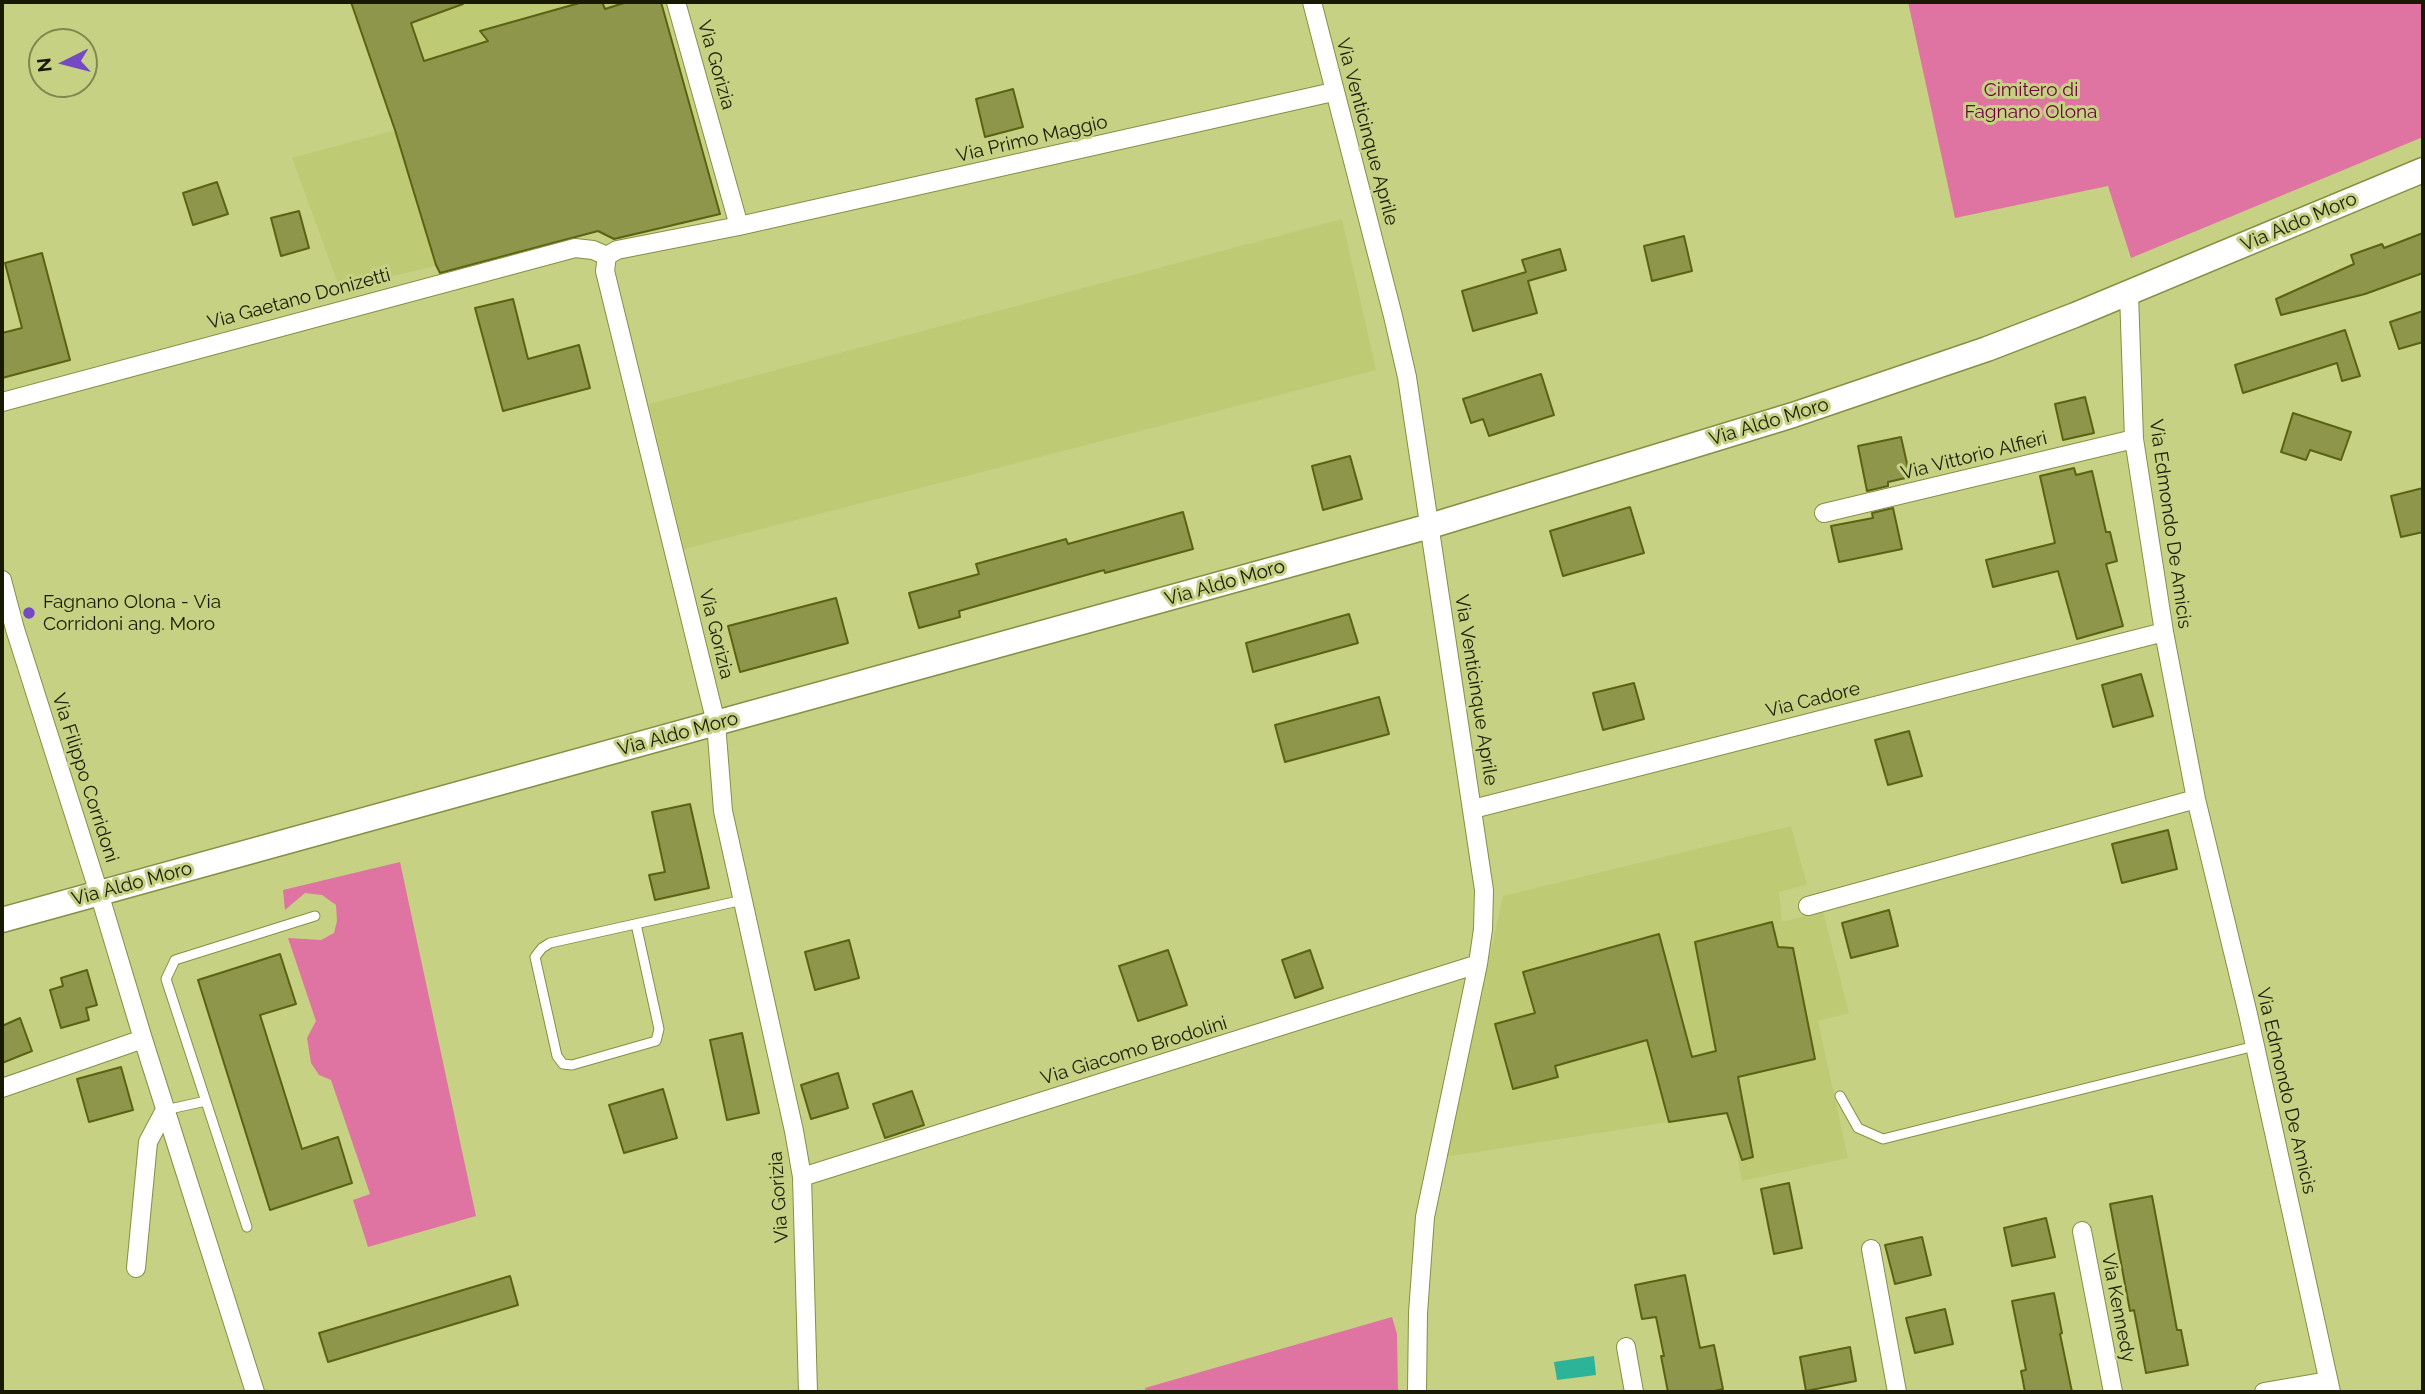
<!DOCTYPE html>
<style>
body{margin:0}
#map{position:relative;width:2425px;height:1394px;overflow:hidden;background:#c7d184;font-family:Raleway,sans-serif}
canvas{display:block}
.frame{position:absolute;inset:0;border:4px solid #171a00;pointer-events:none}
.north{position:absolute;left:28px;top:28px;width:70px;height:70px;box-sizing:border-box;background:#c7d184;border:2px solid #81884f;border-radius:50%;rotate:264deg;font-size:19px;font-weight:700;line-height:28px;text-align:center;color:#171a00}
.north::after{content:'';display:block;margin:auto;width:24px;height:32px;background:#734ac3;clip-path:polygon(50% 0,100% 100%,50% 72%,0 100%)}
</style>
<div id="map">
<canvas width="2425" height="1394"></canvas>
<div class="frame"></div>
<div class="north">N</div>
</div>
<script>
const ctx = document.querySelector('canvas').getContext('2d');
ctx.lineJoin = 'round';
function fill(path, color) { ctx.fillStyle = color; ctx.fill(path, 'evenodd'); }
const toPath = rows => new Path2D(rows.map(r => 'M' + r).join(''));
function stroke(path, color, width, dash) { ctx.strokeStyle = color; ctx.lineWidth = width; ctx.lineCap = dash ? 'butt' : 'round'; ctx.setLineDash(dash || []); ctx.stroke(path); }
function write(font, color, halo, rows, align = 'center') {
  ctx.font = font + ' Raleway,sans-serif'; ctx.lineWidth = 6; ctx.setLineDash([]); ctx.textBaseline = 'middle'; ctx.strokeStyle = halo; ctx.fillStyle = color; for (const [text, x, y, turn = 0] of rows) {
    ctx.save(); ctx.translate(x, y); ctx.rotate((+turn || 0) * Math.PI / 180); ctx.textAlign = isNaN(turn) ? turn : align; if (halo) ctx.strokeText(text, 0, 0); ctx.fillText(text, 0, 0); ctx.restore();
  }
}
fill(toPath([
 [351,2,661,2,720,214,615,240,598,231,441,274,435,266,340,289,292,158,395,130],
 [1342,219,1376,370,684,549,649,404],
 [1791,826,1807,885,1779,892,1782,922,1823,911,1849,1013,1818,1021,1848,1158,1742,1181,1733,1132,1727,1113,1445,1157,1503,896]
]), '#bfca74');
fill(toPath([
 [1908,2,2423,2,2423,137,2131,258,2108,186,1955,218],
 [400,862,476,1216,368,1247,353,1200,370,1194,331,1080,319,1075,311,1063,307,1038,316,1021,288,938,321,940,334,933,337,921,336,905,322,895,305,893,285,910,283,890],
 [1392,1317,1397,1334,1398,1392,1146,1392,1145,1388]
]), '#df73a1');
fill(toPath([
 [1594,1356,1596,1375,1557,1380,1554,1362]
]), '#2db397');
const building = toPath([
 [351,2,463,2,463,4,411,23,424,61,488,41,480,31,583,2,602,2,605,9,627,2,661,2,720,214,614,239,598,231,440,273,436,265,395,130,351,2],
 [1013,89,1023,127,985,137,976,99,1013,89],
 [217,182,228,214,193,225,183,193,217,182],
 [299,211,309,248,281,256,271,218,299,211],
 [2423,233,2423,273,2365,294,2281,315,2276,299,2354,264,2351,255,2382,244,2384,248,2423,233],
 [1684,236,1692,271,1652,281,1644,246,1684,236],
 [1560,249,1566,270,1528,281,1537,313,1473,331,1462,291,1526,272,1522,260,1560,249],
 [42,253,70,360,2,378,2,333,22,328,5,263,42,253],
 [513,299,528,359,579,345,590,388,503,411,475,308,513,299],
 [2423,311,2423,342,2399,349,2390,322,2423,311],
 [2345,330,2360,376,2342,381,2337,363,2243,393,2235,365,2345,330],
 [1541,374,1554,415,1489,436,1483,419,1471,423,1463,399,1541,374],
 [2085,397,2094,433,2063,440,2055,404,2085,397],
 [2293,413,2351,432,2341,460,2310,450,2306,460,2281,452,2293,413],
 [1901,437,1910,477,1888,482,1888,486,1867,491,1858,446,1901,437],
 [1350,456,1362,499,1323,510,1312,466,1350,456],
 [2074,468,2076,475,2092,471,2106,532,2110,532,2117,561,2106,564,2123,626,2077,639,2058,571,1993,587,1986,560,2055,543,2040,476,2074,468],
 [2423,488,2423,532,2401,537,2391,496,2423,488],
 [1630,507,1644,553,1563,576,1550,531,1630,507],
 [1893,508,1902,549,1839,562,1831,526,1873,518,1872,513,1893,508],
 [1183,512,1193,549,1105,573,1104,570,959,611,960,617,919,628,909,593,979,574,976,564,1066,539,1068,544,1183,512],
 [836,598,848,643,740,672,728,626,836,598],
 [1349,614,1358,643,1253,672,1246,643,1349,614],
 [2141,674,2153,716,2113,727,2102,685,2141,674],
 [1634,683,1644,719,1603,730,1593,693,1634,683],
 [1379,697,1389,734,1285,762,1275,725,1379,697],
 [1909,731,1922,776,1888,785,1875,740,1909,731],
 [690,804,709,888,655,900,649,875,665,872,652,812,690,804],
 [2168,830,2177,869,2122,883,2112,844,2168,830],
 [1889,910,1898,946,1851,958,1842,923,1889,910],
 [1772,922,1778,947,1793,948,1815,1059,1738,1077,1753,1157,1742,1160,1727,1113,1669,1122,1647,1040,1555,1066,1558,1077,1513,1089,1495,1024,1535,1013,1523,972,1659,934,1692,1057,1716,1051,1695,942,1772,922],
 [849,940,859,978,815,990,805,952,849,940],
 [1168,950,1187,1005,1138,1021,1119,966,1168,950],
 [1310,950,1323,988,1295,998,1282,960,1310,950],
 [280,954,296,1004,260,1015,302,1149,338,1137,352,1183,270,1210,198,980,280,954],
 [87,970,97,1005,86,1008,89,1020,61,1028,50,990,63,986,61,978,87,970],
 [20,1018,32,1051,2,1063,2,1026,20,1018],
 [742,1033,759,1113,727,1120,710,1040,742,1033],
 [121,1067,133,1110,89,1122,77,1079,121,1067],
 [838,1073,848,1108,811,1119,801,1085,838,1073],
 [663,1089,677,1138,624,1153,609,1105,663,1089],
 [912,1091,924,1125,885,1138,873,1104,912,1091],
 [1789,1183,1802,1248,1774,1254,1761,1189,1789,1183],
 [2152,1196,2177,1330,2181,1330,2188,1365,2146,1373,2134,1310,2130,1311,2110,1204,2152,1196],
 [2046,1218,2055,1257,2012,1266,2004,1228,2046,1218],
 [1922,1237,1931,1275,1895,1284,1885,1245,1922,1237],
 [1685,1275,1700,1348,1714,1345,1723,1389,1710,1392,1668,1392,1661,1356,1664,1356,1656,1317,1642,1319,1635,1285,1685,1275],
 [510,1276,518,1305,328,1362,319,1333,510,1276],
 [2054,1293,2062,1333,2060,1334,2072,1392,2025,1392,2021,1371,2026,1370,2012,1301,2054,1293],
 [1945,1309,1953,1344,1915,1353,1906,1318,1945,1309],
 [1850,1347,1856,1381,1806,1391,1800,1357,1850,1347]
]);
fill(building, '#8d964b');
stroke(building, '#5b6211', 2);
const lane = toPath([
 [636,924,659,1029,656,1041,572,1065,563,1064,557,1056,535,957,542,948,550,943,743,900],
 [1840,1096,1858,1128,1883,1139,2255,1046],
 [165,1110,206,1101],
 [247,1227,166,979,175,960,315,916]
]);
const street = toPath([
 [676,2,739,226,617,250,607,256,605,271,716,723,723,811,794,1131,802,1177,808,1392],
 [1312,2,1393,316,1407,377,1484,890,1483,929,1478,964,1425,1217,1418,1313,1417,1392],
 [739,226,1333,92],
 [2129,294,2134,439,2164,632,2196,799,2248,1014,2331,1392],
 [2,402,575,248,593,250,607,256],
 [1824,513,2134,439],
 [2,580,15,629,99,893,143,1039,255,1392],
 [1473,809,2164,632],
 [1808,906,2196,799],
 [2,1088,143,1039],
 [802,1177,1478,964],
 [2082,1231,2113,1392],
 [1871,1249,1897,1392],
 [136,1268,148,1142,165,1110],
 [1626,1347,1634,1392],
 [2264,1392,2328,1381]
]);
const secondary = toPath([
 [2,920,1430,526,1793,415,1987,349,2075,315,2423,170]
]);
stroke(lane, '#868f44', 11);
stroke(street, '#868f44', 20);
stroke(secondary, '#868f44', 27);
stroke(lane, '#fff', 9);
stroke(street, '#fff', 18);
stroke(secondary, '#fff', 24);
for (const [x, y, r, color] of [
 [29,613,7,"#734ac3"]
]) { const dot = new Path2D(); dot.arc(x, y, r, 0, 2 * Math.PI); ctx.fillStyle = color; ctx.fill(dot); stroke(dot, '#c7d184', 2.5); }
write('19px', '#171a00', '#c7d184', [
 ["Via Gorizia",716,65,74],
 ["Via Venticinque Aprile",1367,132,75],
 ["Via Primo Maggio",1032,139,-13],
 ["Via Aldo Moro",2299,222,-23],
 ["Via Gaetano Donizetti",299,299,-15],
 ["Via Aldo Moro",1769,422,-17],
 ["Via Vittorio Alfieri",1974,456,-14],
 ["Via Edmondo De Amicis",2170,524,82],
 ["Via Aldo Moro",1225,583,-16],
 ["Via Gorizia",716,634,76],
 ["Via Venticinque Aprile",1476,690,81],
 ["Via Cadore",1813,700,-14],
 ["Via Aldo Moro",678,734,-15],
 ["Via Filippo Corridoni",85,778,72],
 ["Via Aldo Moro",132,884,-15],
 ["Via Giacomo Brodolini",1134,1051,-17],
 ["Via Edmondo De Amicis",2286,1091,77],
 ["Via Gorizia",779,1197,-94],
 ["Via Kennedy",2118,1308,79]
]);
write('19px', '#6e023f', '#c7d184', [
 ["Cimitero di",2031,90],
 ["Fagnano Olona",2031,112]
]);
write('19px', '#171a00', '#c7d184', [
 ["Fagnano Olona - Via",43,602],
 ["Corridoni ang. Moro",43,624]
], 'left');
</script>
